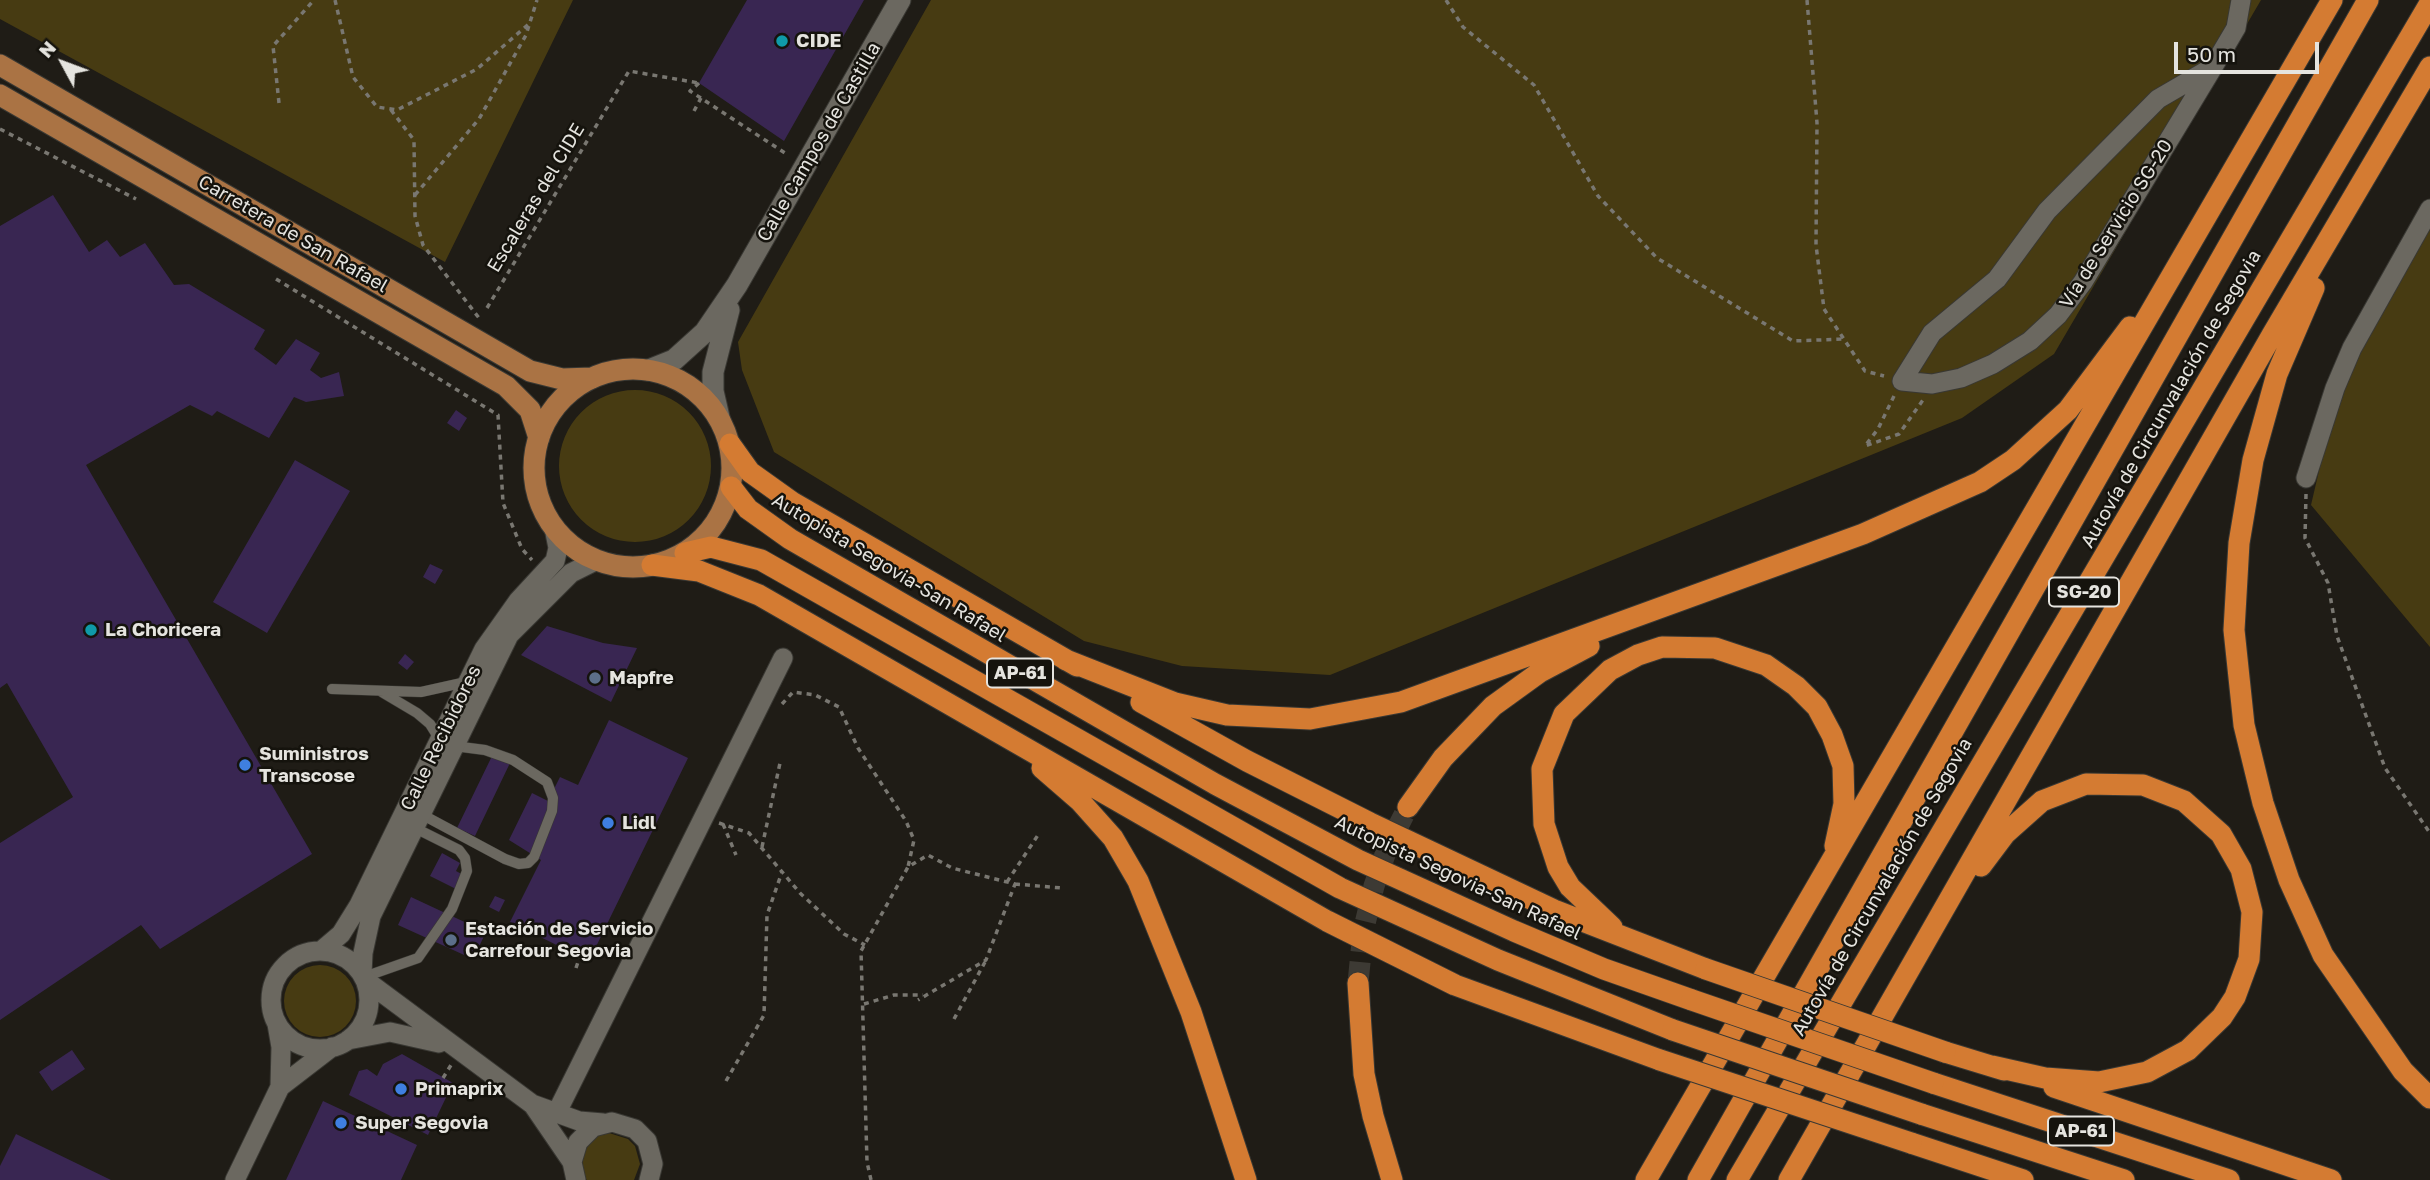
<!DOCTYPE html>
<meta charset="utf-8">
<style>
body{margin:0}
#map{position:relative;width:2430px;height:1180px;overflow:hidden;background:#1f1c16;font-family:"Golos Text",sans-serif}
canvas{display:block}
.north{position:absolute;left:28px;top:28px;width:70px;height:70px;-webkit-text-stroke:5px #15130d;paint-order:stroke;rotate:311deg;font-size:19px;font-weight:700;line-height:28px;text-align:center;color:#e5e4df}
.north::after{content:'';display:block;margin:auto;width:24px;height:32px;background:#e5e4df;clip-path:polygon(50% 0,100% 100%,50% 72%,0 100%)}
.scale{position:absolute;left:2174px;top:42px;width:145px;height:32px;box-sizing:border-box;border:4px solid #e5e4df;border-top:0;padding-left:9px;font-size:21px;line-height:24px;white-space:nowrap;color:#e5e4df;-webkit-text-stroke:5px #15130d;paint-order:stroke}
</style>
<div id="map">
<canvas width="2430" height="1180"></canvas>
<div class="north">N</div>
<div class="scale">50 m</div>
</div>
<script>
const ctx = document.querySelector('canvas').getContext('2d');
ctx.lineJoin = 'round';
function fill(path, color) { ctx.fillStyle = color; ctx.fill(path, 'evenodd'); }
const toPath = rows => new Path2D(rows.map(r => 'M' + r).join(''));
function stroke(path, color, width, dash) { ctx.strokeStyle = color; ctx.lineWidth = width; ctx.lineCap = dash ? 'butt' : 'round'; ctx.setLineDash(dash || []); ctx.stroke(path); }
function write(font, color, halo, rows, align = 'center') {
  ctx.font = font + ' "Golos Text",sans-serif'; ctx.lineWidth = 5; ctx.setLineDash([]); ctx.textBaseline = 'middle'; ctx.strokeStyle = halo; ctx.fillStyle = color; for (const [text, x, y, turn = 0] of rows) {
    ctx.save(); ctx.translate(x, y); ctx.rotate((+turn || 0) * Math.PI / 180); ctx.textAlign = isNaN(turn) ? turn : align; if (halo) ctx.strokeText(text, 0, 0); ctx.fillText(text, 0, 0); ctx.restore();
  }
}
fill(toPath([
 [0,0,573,0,445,262,0,19],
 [931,0,2261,0,2054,354,1962,418,1330,675,1182,666,1084,641,774,452,742,370,738,342],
 [2430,227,2430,647,2311,505,2339,385],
 '559 466a76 76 0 1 1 152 0a76 76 0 1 1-152 0Z',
 '284 1001a36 36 0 1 1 72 0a36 36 0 1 1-72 0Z',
 [609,1133,628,1139,635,1146,640,1164,634,1180,587,1180,584,1177,581,1159,584,1149,599,1135]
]), '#473b12');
fill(toPath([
 [747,0,864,0,784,141,699,83],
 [53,195,89,252,107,240,120,257,145,243,174,285,189,284,265,330,254,349,276,365,296,339,320,353,310,370,321,378,339,372,344,396,306,402,294,397,269,438,217,411,212,416,190,405,86,465,312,854,160,949,141,925,0,1020,0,843,73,797,7,683,0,688,0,226],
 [456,410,467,418,459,431,447,423],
 [295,460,350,491,267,633,213,602],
 [430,564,443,570,435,584,423,577],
 [547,626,603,643,637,648,611,702,521,655],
 [405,654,414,662,407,670,398,663],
 [609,720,688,758,589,961,510,922,541,860,509,840,532,793,548,801,560,777,578,785],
 [493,754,510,763,475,836,457,828],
 [442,853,460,863,456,871,469,878,462,892,430,876],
 [495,896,505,900,499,912,489,907],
 [411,897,486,932,473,959,398,925],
 [72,1050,85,1069,52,1091,39,1072],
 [402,1054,453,1083,428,1135,349,1095,359,1071,367,1069,377,1076,383,1064],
 [323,1101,417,1145,401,1180,286,1180],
 [16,1134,111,1180,0,1180,0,1166]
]), '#392652');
stroke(toPath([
 [1358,983,1363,932,1374,886,1388,846,1408,807]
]), '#3d3a34', 21, [21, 10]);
const service = toPath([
 [332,689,421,692,466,682],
 [380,691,417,713,430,724,440,740],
 [421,814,505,859,519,864,528,863,534,857,552,811,553,798,547,782,513,760,485,750,454,746],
 [364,977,418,958,452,909,467,871,465,858,459,850,415,828]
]);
const minor = toPath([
 [2213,67,2158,99,2047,211,1997,279,1932,333,1902,381,1932,384,1961,378,1993,364,2030,341,2058,315,2083,282,2213,67,2236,28,2241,0],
 [2306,478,2335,388,2352,348,2430,209],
 [321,951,341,934,359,905,484,649,518,601,555,561,558,548,554,528],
 '271 1000a49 49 0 1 1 98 0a49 49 0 1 1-98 0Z',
 [362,974,363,953,371,916,509,635,571,573,597,560],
 [365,980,532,1104,579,1121,603,1123],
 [348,1040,390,1032,439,1043],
 [280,1087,332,1047],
 [533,1105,572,1162],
 [556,1114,783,658],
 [235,1180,280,1087,281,1047,277,1024],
 [576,1180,572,1162,578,1142,593,1127,612,1122,635,1129,647,1141,653,1164,649,1180]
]);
const secondary = toPath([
 [649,370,674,360,705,332,737,285,900,0],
 [719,417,713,391,713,372,729,310]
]);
const primary = toPath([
 [0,65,530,371,562,379,592,378],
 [0,95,506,386,530,410,539,438],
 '534 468a99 99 0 1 1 198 0a99 99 0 1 1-198 0Z'
]);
const motorway = toPath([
 [2314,288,2277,374,2253,460,2239,543,2234,630,2244,725,2263,803,2289,880,2323,955,2403,1071,2430,1098],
 [730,444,750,472,792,502,1077,666],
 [731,487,748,509,790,539,1215,784,1358,860,1514,931,1604,969,1692,1000],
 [685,553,711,547,761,560,1340,888,1498,960,1673,1030],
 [652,565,699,571,759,595,1327,921,1455,985,1660,1060],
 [1066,660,1175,703,1227,715,1310,719,1401,702,1863,534,1980,482,2013,460,2068,410,2130,327],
 [1141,702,1247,761,1370,823,1554,910,1706,969],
 [1042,768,1080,801,1113,838,1138,881,1191,1012,1246,1180],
 [1408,807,1443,758,1493,706,1540,672,1589,646],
 [1981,866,2005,834,2042,801,2086,784,2143,785,2184,801,2221,834,2241,869,2252,912,2249,959,2235,997,2222,1017,2188,1050,2147,1072,2099,1082,2045,1078,1992,1066],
 [1612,927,1570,887,1558,867,1544,824,1542,769,1564,714,1610,670,1638,655,1662,647,1715,648,1766,665,1796,686,1817,707,1832,735,1843,766,1844,804,1835,846],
 [1358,983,1364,1074,1373,1116,1392,1180],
 [1945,1052,2004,1070],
 [1933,1083,2229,1180],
 [2054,1087,2331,1180],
 [1921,1114,2124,1180],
 [1911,1143,2023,1180],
 [1646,1180,2332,0],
 [1698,1180,2368,0],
 [1737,1180,2430,3],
 [1789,1180,2272,335,2430,67]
]);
stroke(service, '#393833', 11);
stroke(minor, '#393833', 21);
stroke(secondary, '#393833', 23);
stroke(primary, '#393833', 23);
stroke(motorway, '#393833', 23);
stroke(toPath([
 [335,0,353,77,377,107,397,110,477,69,530,23],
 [1446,0,1463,27,1534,85,1598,196,1657,258,1793,341,1844,339],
 [1807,0,1817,123,1816,245,1824,309,1865,371,1884,376],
 [699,83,690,91,788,155],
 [279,103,273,46,314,0],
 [391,110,414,140,415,216,423,245,479,318],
 [694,111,701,98],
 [0,129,136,199],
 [415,195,479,119,526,35,537,0],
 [276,279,498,415,503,503,522,549,532,560],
 [487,308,629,71,699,83],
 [1894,396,1878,429,1865,446,1899,434,1923,400],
 [2306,494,2305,538,2328,583,2337,636,2385,768,2430,833],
 [782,704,793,692,815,695,839,707,858,748,906,821,914,840,908,867],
 [265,773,272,770],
 [719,823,749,833,800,893,844,934,865,945],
 [723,824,736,855],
 [762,847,780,763],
 [1007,882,1040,832],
 [1015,884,1062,888],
 [576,968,580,956],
 [864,1004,894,995,923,995],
 [954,1019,985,962],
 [443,1078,451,1065],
 [726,1081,764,1015,767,915,782,872],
 [871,1180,867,1162,861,951,908,867,928,855,952,868,1015,884,986,960,918,1000]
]), '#797771', 3.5, [5, 5]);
stroke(service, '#6b6860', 10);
stroke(minor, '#6b6860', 19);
stroke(secondary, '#6b6860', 21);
stroke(primary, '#aa7344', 21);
stroke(motorway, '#d47b32', 21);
const motorwayBridge = toPath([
 [1706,969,1945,1052],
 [1692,1000,1933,1083],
 [1673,1030,1921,1114],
 [1660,1060,1911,1143]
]);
stroke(motorwayBridge, '#393833', 23, []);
stroke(motorwayBridge, '#d47b32', 21);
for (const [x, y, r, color] of [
 [782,41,7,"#0f9aa8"],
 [91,630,7,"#0f9aa8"],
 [595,678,7,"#5c6f8a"],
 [245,765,7,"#3f7fe0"],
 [608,823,7,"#3f7fe0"],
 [451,940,7,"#5c6f8a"],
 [401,1089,7,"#3f7fe0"],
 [341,1123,7,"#3f7fe0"]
]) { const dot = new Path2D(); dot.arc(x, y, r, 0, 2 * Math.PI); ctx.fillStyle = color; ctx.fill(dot); stroke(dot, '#15130d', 2.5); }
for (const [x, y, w] of [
 [2084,592,70],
 [1020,673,66],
 [2081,1131,66]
]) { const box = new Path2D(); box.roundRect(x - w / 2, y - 14.5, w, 29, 5); ctx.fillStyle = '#15130d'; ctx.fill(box); stroke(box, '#e5e4df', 2); }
write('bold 18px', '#e5e4df', null, [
 ["SG-20",2084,592],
 ["AP-61",1020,673],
 ["AP-61",2081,1131]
]);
write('bold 19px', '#e5e4df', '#15130d', [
 ["CIDE",796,41],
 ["La Choricera",105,630],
 ["Mapfre",609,678],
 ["Suministros",259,754],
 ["Transcose",259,776],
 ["Lidl",622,823],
 ["Estación de Servicio",465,929],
 ["Carrefour Segovia",465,951],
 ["Primaprix",415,1089],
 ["Super Segovia",355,1123]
], 'left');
write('19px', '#e5e4df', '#15130d', [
 ["Calle Campos de Castilla",819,142,-60],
 ["Escaleras del CIDE",536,198,-59],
 ["Vía de Servicio SG-20",2116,224,-58],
 ["Carretera de San Rafael",293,234,30],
 ["Autovía de Circunvalación de Segovia",2171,399,-60],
 ["Autopista Segovia-San Rafael",889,568,31],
 ["Calle Recibidores",441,738,-64],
 ["Autopista Segovia-San Rafael",1458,878,25],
 ["Autovía de Circunvalación de Segovia",1882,887,-60]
]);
</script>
